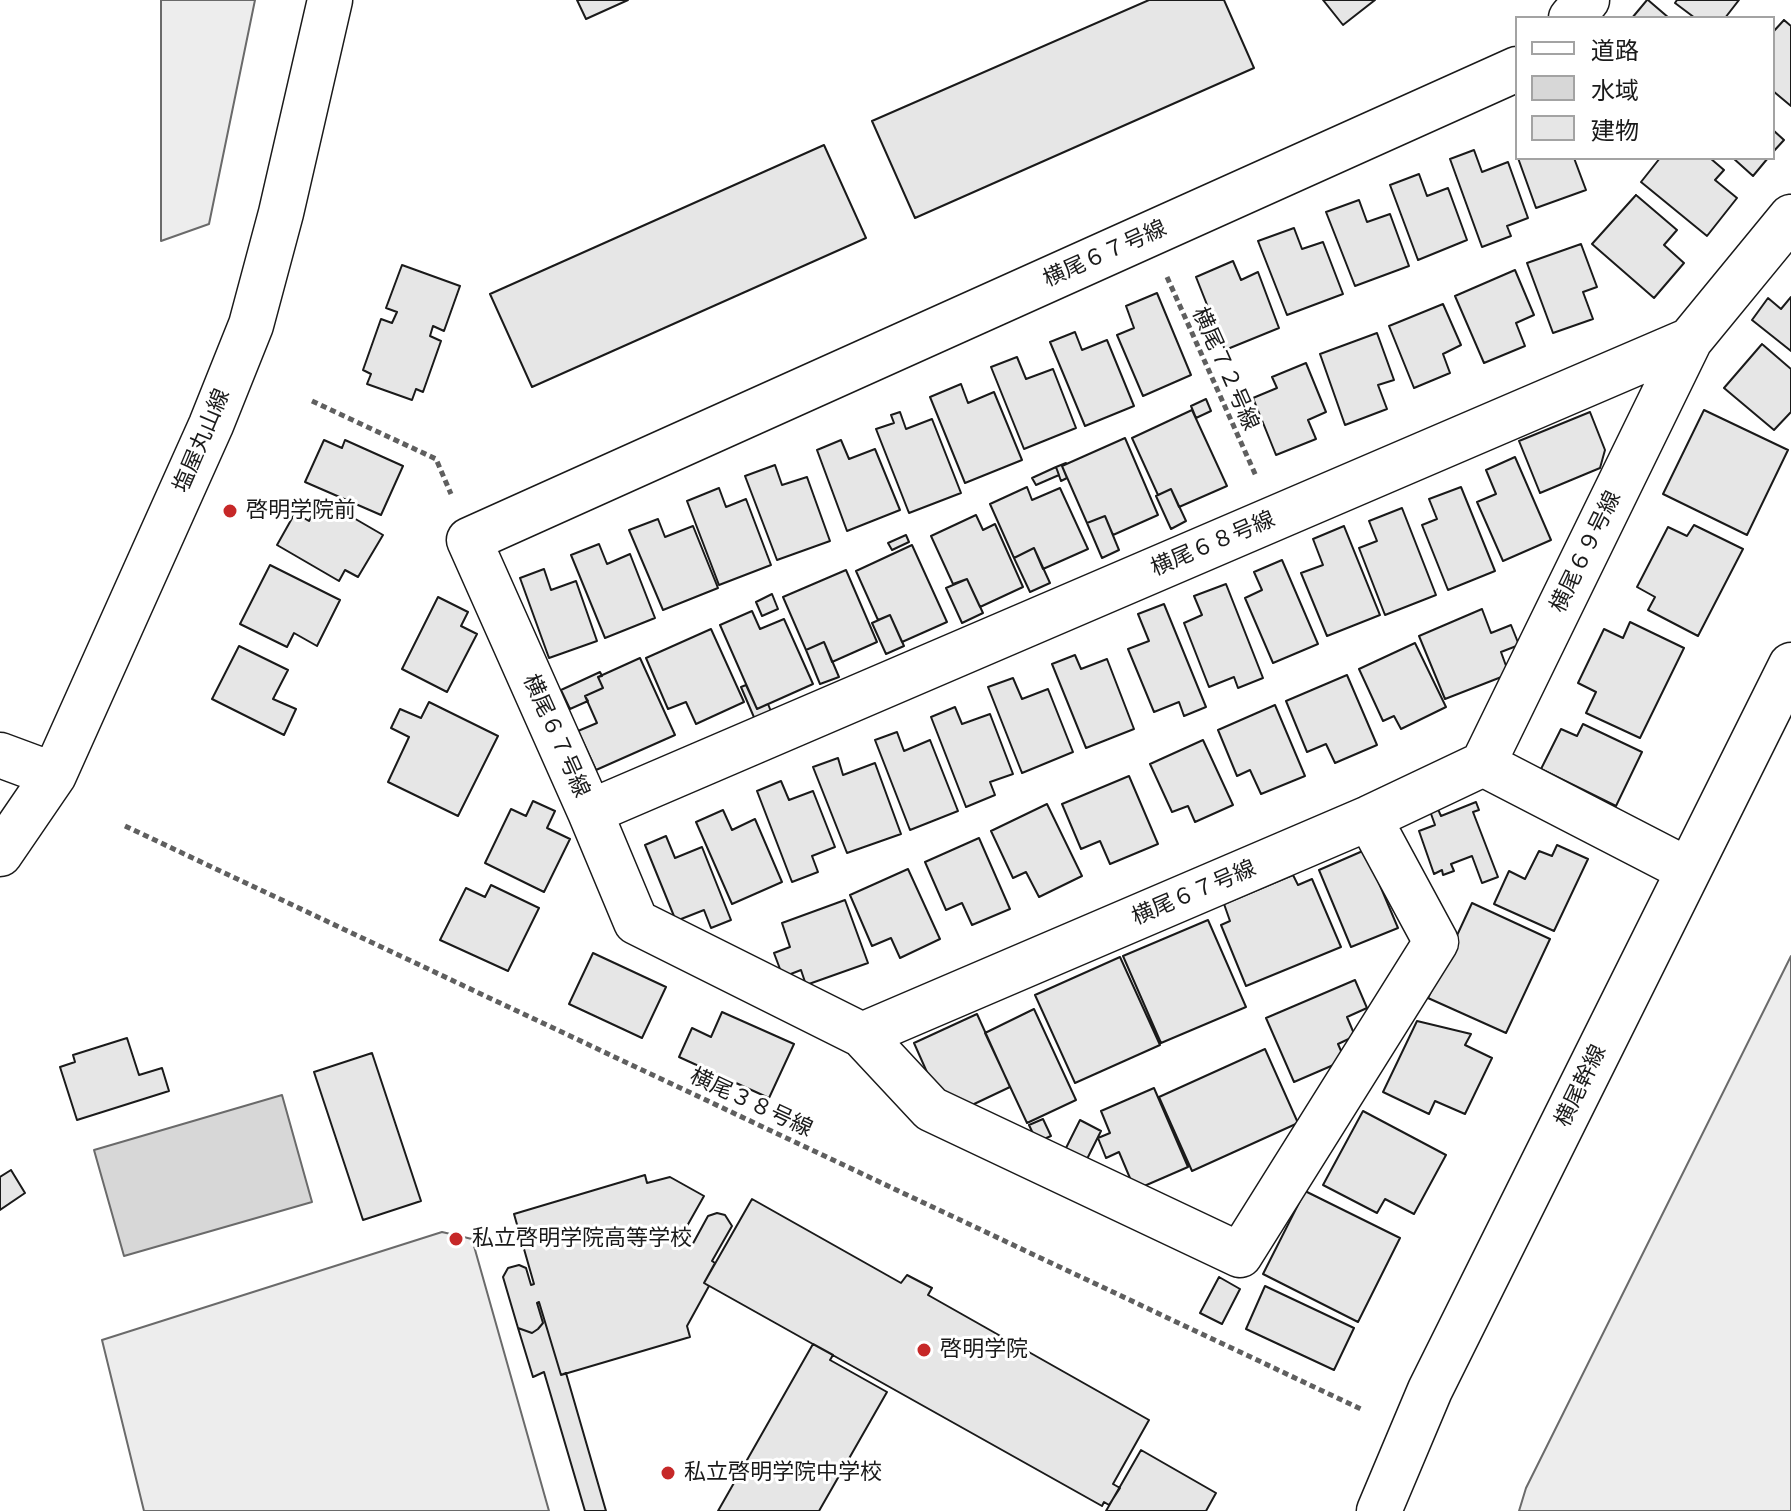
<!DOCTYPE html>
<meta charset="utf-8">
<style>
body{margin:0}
#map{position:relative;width:1791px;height:1511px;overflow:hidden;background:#fff;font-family:"IBM Plex Serif","Noto Sans JP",serif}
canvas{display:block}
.legend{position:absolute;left:1515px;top:16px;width:260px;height:144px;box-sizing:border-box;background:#fff;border:2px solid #a3a3a3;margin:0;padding:10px 14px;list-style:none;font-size:24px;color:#1a1a1a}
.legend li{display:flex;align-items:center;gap:16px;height:40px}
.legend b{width:40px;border:2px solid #a3a3a3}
</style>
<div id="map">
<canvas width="1791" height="1511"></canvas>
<ul class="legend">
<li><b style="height:10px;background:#fff"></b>道路</li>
<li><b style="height:22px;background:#d7d7d7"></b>水域</li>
<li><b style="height:22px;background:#e6e6e6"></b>建物</li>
</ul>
</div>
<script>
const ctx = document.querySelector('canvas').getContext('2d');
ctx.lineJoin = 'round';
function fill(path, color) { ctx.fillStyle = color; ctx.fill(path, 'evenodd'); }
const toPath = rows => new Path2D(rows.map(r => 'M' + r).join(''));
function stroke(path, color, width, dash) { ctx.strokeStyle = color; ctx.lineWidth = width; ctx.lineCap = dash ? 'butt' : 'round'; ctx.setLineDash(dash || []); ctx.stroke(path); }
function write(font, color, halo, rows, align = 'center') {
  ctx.font = font + ' "IBM Plex Serif","Noto Sans JP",serif'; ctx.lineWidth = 6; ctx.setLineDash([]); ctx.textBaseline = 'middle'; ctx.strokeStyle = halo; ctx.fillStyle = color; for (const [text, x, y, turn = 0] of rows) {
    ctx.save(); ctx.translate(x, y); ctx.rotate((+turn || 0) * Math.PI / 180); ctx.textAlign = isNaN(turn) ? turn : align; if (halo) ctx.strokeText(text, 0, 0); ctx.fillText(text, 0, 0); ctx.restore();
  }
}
const built = toPath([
 [161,0,255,0,209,224,161,241,161,0],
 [1791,956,1791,1511,1519,1511,1526,1488,1791,956],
 [442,1232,472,1239,549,1511,144,1511,102,1340,442,1232]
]);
fill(built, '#ededed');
stroke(built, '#6a6a6a', 2);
const water = toPath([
 [282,1095,312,1202,124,1256,94,1150,282,1095]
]);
fill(water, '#d7d7d7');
stroke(water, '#6a6a6a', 2);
const building = toPath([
 [577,0,628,0,586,19,577,0],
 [1149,0,1224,0,1254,68,915,218,872,121,1149,0],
 [1323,0,1375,0,1343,25,1323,0],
 [1647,0,1648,0,1669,18,1632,18,1647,0],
 [1677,0,1739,0,1725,18,1695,18,1675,3,1677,0],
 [1784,20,1791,26,1791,106,1773,91,1773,32,1784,20],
 [1773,130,1784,140,1773,152,1773,130],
 [824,145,866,238,532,387,490,294,824,145],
 [1474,150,1482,172,1508,162,1528,218,1507,226,1511,236,1482,247,1450,159,1474,150],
 [1518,158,1574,158,1586,190,1536,208,1518,158],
 [1660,158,1710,158,1724,170,1715,180,1737,198,1707,236,1641,182,1660,158],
 [1733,158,1768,158,1753,176,1733,158],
 [1419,174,1427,196,1448,188,1467,240,1418,260,1390,185,1419,174],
 [1636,195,1677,230,1664,245,1684,263,1654,298,1592,244,1636,195],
 [1359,200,1367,222,1390,214,1409,266,1355,286,1326,212,1359,200],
 [1294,228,1302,249,1323,242,1343,294,1287,315,1258,241,1294,228],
 [1581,244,1597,287,1583,292,1593,319,1553,333,1527,263,1581,244],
 [1233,261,1241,280,1258,272,1279,328,1225,350,1196,277,1233,261],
 [402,265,460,286,444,331,433,326,430,336,441,341,423,392,416,389,412,400,367,384,371,374,363,370,381,319,392,323,397,312,386,308,402,265],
 [1515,270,1534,315,1516,323,1525,346,1484,363,1455,296,1515,270],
 [1157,293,1191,375,1143,396,1117,335,1134,328,1126,306,1157,293],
 [1791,297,1791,351,1752,320,1768,298,1781,309,1791,297],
 [1443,304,1461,345,1443,354,1450,373,1414,388,1389,326,1443,304],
 [1075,332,1082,350,1107,340,1134,406,1085,426,1050,342,1075,332],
 [1377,333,1394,380,1378,385,1387,409,1345,425,1320,354,1377,333],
 [1762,344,1791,369,1791,412,1774,430,1724,388,1762,344],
 [1017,357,1026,379,1053,369,1076,428,1024,449,991,367,1017,357],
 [1306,363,1326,412,1308,420,1316,439,1276,455,1253,398,1277,388,1272,377,1306,363],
 [961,384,968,403,994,392,1022,460,965,483,930,397,961,384],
 [1206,399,1211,411,1196,418,1191,406,1206,399],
 [1192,410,1227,486,1179,507,1171,489,1158,495,1132,438,1192,410],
 [1704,410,1788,450,1747,535,1663,494,1704,410],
 [900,412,906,429,932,419,961,493,909,513,876,429,894,423,891,415,900,412],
 [1590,412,1605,450,1600,468,1540,493,1519,441,1590,412],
 [1125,438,1158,515,1113,535,1105,516,1087,523,1062,466,1125,438],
 [324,440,342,448,345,440,403,466,381,515,305,482,324,440],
 [841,440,849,459,875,449,900,510,847,531,817,450,841,440],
 [1515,457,1551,540,1503,561,1477,502,1496,494,1486,470,1515,457],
 [1066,463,1066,464,1062,466,1067,478,1061,481,1056,467,1066,463],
 [775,465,782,485,807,477,830,541,777,560,745,476,775,465],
 [1056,467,1059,475,1036,485,1032,478,1056,467],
 [1027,487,1032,500,1060,488,1088,549,1043,569,1034,548,1014,558,990,504,1027,487],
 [1461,487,1495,571,1448,590,1422,525,1437,519,1429,499,1461,487],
 [719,488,726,507,746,499,771,565,719,585,687,501,719,488],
 [1171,489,1186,521,1171,529,1156,496,1171,489],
 [321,499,383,535,358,577,345,570,339,581,277,545,295,513,309,521,321,499],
 [1402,508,1436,595,1385,615,1359,548,1377,541,1369,521,1402,508],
 [976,515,983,530,995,524,1023,587,980,607,967,579,953,584,931,536,976,515],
 [1105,516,1119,550,1102,558,1087,523,1105,516],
 [658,519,665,537,693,526,718,588,663,610,629,530,658,519],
 [1694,525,1743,549,1698,636,1648,610,1655,597,1637,587,1668,527,1687,536,1694,525],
 [1344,526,1380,615,1327,636,1301,573,1323,565,1313,539,1344,526],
 [906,535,909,542,892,550,888,543,906,535],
 [599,544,607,564,630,554,655,618,605,638,571,555,599,544],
 [912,545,947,622,902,642,890,615,878,620,856,571,912,545],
 [1034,548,1050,583,1030,592,1014,558,1034,548],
 [1282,560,1318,644,1273,663,1245,598,1262,590,1254,572,1282,560],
 [270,565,340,600,317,646,294,633,287,647,240,624,270,565],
 [544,569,551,590,576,581,597,641,549,658,520,578,544,569],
 [846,570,877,642,832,662,824,642,806,650,783,597,846,570],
 [967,579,983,613,962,623,946,588,967,579],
 [1226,584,1263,678,1238,688,1234,677,1209,687,1184,623,1202,615,1194,596,1226,584],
 [772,594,778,609,762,616,756,602,772,594],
 [438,597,468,612,461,626,477,634,447,692,402,669,438,597],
 [1164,604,1206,707,1184,716,1179,702,1154,712,1128,649,1149,641,1138,614,1164,604],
 [1482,609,1491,633,1511,625,1519,645,1501,652,1509,674,1445,699,1419,636,1482,609],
 [752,611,760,629,784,619,813,684,757,709,720,625,752,611],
 [890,615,904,646,886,654,872,623,890,615],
 [1630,622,1684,648,1640,738,1586,713,1596,692,1578,683,1604,629,1623,638,1630,622],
 [711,629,744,702,696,724,686,702,668,709,646,658,711,629],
 [824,642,839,677,820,684,806,650,824,642],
 [1415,643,1446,707,1401,729,1394,716,1383,721,1359,669,1415,643],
 [239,646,288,670,273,699,296,709,284,735,212,699,239,646],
 [1075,655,1081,669,1107,659,1134,729,1086,748,1052,664,1075,655],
 [640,658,675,735,596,770,578,731,597,723,585,696,603,688,598,677,640,658],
 [600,672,602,676,598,677,603,688,585,696,588,701,570,709,561,690,600,672],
 [1347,675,1377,745,1335,763,1326,744,1307,752,1286,701,1347,675],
 [1013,678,1022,699,1048,689,1073,752,1022,773,988,687,1013,678],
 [746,685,757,709,768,704,772,714,756,722,741,687,746,685],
 [429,702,498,736,458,816,388,782,409,737,391,728,400,709,421,718,429,702],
 [1275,705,1305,776,1261,794,1250,770,1237,776,1218,730,1275,705],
 [955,707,962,724,990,714,1013,774,990,782,995,795,966,807,931,717,955,707],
 [1583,724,1642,752,1616,806,1541,769,1561,729,1577,736,1583,724],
 [897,732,904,751,930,740,958,811,910,830,875,740,897,732],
 [1203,740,1233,805,1195,822,1188,806,1172,812,1150,764,1203,740],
 [838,758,843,775,875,763,901,834,847,853,813,767,838,758],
 [1129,776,1158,844,1110,864,1100,841,1081,849,1062,804,1129,776],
 [781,781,789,800,813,791,835,847,812,856,818,872,792,882,757,791,781,781],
 [533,801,555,811,547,828,570,839,544,892,485,863,511,809,526,816,533,801],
 [1476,802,1479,810,1473,812,1498,877,1482,883,1472,856,1451,864,1454,871,1443,875,1442,870,1434,874,1419,831,1435,825,1430,811,1437,807,1441,816,1476,802],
 [1047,804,1082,876,1039,897,1026,872,1013,878,991,831,1047,804],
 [723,810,732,830,755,819,782,882,732,904,696,822,723,810],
 [666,836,675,858,702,847,731,920,711,928,704,910,676,921,645,845,666,836],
 [979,838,1010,909,972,925,962,903,946,910,925,862,979,838],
 [1557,845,1588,859,1554,931,1494,904,1509,871,1525,879,1539,851,1552,856,1557,845],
 [1365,850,1398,928,1351,947,1319,870,1365,850],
 [908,869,940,939,900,958,891,938,872,946,850,895,908,869],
 [1293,875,1298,885,1312,879,1341,947,1246,986,1221,925,1230,921,1224,904,1293,875],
 [491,885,539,908,508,971,440,940,466,888,485,897,491,885],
 [845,900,868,963,806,985,801,970,783,977,774,953,790,947,782,923,845,900],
 [1472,903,1550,939,1506,1033,1428,998,1472,903],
 [1208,920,1246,1007,1161,1043,1123,956,1208,920],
 [593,953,666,987,642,1038,569,1004,593,953],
 [1120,957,1160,1045,1075,1083,1035,995,1120,957],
 [1355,980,1367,1008,1347,1017,1355,1036,1338,1044,1345,1060,1294,1082,1266,1018,1355,980],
 [1034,1009,1076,1100,1027,1123,985,1033,1034,1009],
 [722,1012,794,1044,769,1098,679,1057,692,1028,711,1037,722,1012],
 [977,1014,1010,1087,972,1105,934,1088,914,1043,977,1014],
 [1417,1021,1471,1034,1465,1045,1492,1058,1465,1114,1435,1101,1429,1114,1383,1092,1417,1021],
 [127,1038,139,1075,162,1068,169,1091,77,1120,60,1067,75,1062,73,1055,127,1038],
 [1265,1049,1298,1123,1192,1171,1159,1097,1265,1049],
 [372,1053,421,1201,363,1220,314,1072,372,1053],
 [1154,1088,1188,1167,1135,1190,1119,1152,1106,1158,1098,1138,1110,1133,1101,1111,1154,1088],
 [1363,1111,1446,1155,1414,1214,1385,1199,1377,1213,1323,1185,1363,1111],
 [1043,1119,1051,1136,1037,1142,1029,1125,1043,1119],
 [1080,1120,1101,1131,1083,1167,1062,1156,1080,1120],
 [11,1170,25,1193,0,1210,0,1177,11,1170],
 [645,1175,647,1183,670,1177,704,1196,678,1242,690,1249,708,1216,717,1213,725,1215,732,1226,712,1261,715,1263,704,1283,709,1286,687,1326,690,1337,561,1375,539,1302,537,1303,543,1323,538,1329,532,1333,518,1328,503,1277,508,1268,519,1265,526,1268,531,1285,534,1284,514,1214,645,1175],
 [1305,1191,1400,1238,1358,1322,1263,1274,1305,1191],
 [752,1199,901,1283,907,1275,932,1288,928,1295,1149,1420,1113,1484,1120,1488,1109,1505,1104,1502,1102,1506,704,1283,752,1199],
 [1219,1277,1240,1289,1222,1324,1200,1313,1219,1277],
 [1265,1286,1354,1328,1334,1370,1246,1329,1265,1286],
 [539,1302,561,1375,566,1373,606,1511,585,1511,544,1372,533,1377,518,1328,532,1333,538,1329,543,1323,537,1303,539,1302],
 [813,1344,833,1355,830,1360,887,1392,819,1511,718,1511,813,1344],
 [1141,1450,1216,1493,1206,1511,1106,1511,1141,1450]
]);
fill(building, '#e6e6e6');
stroke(building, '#1a1a1a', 2);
const minor = toPath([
 [1571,18,1587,0],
 [1517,69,469,540,590,812,636,922,862,1035,1369,818,1483,764,1688,870],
 [0,755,54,775],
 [1483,764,1690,340],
 [590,812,1690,340,1791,217],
 [0,854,54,775,211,425,251,325,281,213,330,0],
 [862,1035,931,1109,1240,1255,1436,942,1369,818],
 [1379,1511,1430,1390,1791,665]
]);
stroke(minor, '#1a1a1a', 47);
stroke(toPath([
 [1167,277,1256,476],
 [312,401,436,459,451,494],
 [125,826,1363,1410]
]), '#5f5f5f', 5, [6, 4]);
stroke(minor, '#fff', 44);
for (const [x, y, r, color] of [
 [230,511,8,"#c62828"],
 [456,1239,8,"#c62828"],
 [924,1350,8,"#c62828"],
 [668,1473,8,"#c62828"]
]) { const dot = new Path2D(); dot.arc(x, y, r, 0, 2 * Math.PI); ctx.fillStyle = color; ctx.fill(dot); stroke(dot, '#fff', 3); }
write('22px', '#1a1a1a', '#fff', [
 ["横尾６７号線",1105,254,-24],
 ["横尾７２号線",1225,369,66],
 ["塩屋丸山線",202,441,-67],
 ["横尾６８号線",1213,544,-23],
 ["横尾６９号線",1586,552,-64],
 ["横尾６７号線",556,736,66],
 ["横尾６７号線",1194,893,-23],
 ["横尾幹線",1581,1086,-64],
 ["横尾３８号線",751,1103,25]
]);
write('22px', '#1a1a1a', '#fff', [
 ["啓明学院前",246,511],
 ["私立啓明学院高等学校",472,1239],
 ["啓明学院",940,1350],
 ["私立啓明学院中学校",684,1473]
], 'left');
</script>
